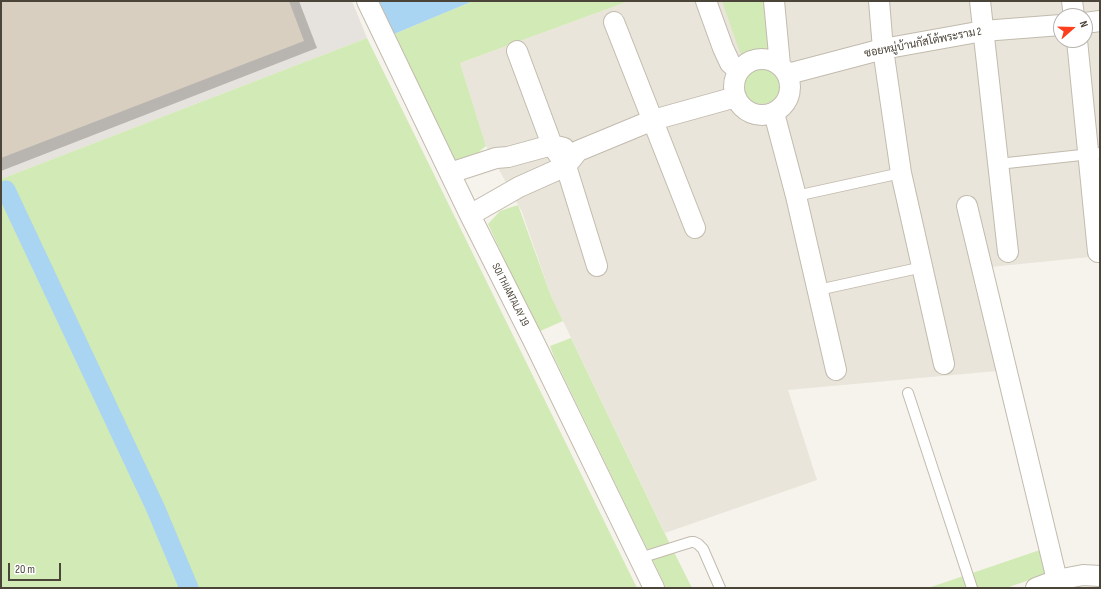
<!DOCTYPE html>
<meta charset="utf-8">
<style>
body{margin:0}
#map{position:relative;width:1101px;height:589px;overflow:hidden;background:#f6f3ec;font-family:"Sofia Sans Condensed",sans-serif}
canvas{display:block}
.frame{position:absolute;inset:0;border:2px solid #4b4439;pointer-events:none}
.north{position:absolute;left:1053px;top:8px;width:40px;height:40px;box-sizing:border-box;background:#fff;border:1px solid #b7b4b0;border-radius:50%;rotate:70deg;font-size:11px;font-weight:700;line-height:16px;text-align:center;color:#4b4439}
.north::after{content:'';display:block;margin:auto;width:14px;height:18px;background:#fc3f1d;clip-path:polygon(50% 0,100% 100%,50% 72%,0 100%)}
.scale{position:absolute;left:8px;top:563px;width:53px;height:18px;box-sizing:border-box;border:2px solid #4b4439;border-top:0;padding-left:5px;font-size:12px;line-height:14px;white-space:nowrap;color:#4b4439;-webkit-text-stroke:3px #fff;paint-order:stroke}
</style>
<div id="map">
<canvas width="1101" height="589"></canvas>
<div class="frame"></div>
<div class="north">N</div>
<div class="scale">20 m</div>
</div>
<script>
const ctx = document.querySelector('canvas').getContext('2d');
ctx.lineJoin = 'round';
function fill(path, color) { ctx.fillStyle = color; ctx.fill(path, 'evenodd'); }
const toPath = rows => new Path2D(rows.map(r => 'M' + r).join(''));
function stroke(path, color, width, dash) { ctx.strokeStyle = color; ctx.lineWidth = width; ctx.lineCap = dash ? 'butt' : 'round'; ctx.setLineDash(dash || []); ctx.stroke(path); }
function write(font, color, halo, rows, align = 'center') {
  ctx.font = font + ' "Sofia Sans Condensed",Sarabun,sans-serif'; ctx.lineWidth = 3; ctx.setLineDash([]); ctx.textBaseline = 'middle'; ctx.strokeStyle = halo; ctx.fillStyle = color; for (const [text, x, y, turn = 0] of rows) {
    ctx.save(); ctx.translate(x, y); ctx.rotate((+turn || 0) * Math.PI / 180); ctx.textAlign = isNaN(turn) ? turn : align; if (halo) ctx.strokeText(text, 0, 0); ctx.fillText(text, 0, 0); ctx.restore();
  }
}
fill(toPath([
 [629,1,1100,1,1100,256,971,269,997,371,788,390,817,480,665,533,551,296,522,212,486,146,460,63],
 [1061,16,1085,16,1085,40,1061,40]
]), '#eae5da');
fill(toPath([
 [1,1,352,1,367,38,1,179]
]), '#e6e2dd');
fill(toPath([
 [473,1,629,1,460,63,486,146,470,159,456,163,394,34],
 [722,1,767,1,773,42,767,51,742,58],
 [367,38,637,588,3,588,1,585,1,179],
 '744 86a18 18 0 1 1 36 0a18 18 0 1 1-36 0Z',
 [518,205,551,296,563,321,538,332,488,224,500,211],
 [571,338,668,540,692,588,666,588,554,357,550,346],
 [1040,550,1050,573,1006,588,928,588]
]), '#d2eab5');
fill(toPath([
 [379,1,473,1,394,34]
]), '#a9d4f2');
fill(toPath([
 [1,1,299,1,317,48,1,171]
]), '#0003');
stroke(toPath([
 [6,190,155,507,189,588]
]), '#a9d4f2', 19);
fill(toPath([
 [1,1,289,1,304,41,1,158]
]), '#d8cfc1');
const lane = toPath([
 [998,164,1100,153],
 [796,196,901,173],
 [818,290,923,267],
 [908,393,972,588],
 [640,558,691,542,694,542,698,544,703,549,720,588]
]);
const street = toPath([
 [367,1,470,215,534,342,654,588],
 [706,1,723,48,730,63,739,71],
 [774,1,780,65],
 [879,1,883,49,901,173,944,364],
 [980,1,1008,252],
 [1072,1,1074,16],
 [614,22,695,228],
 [1085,23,1100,21],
 [1077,40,1098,252],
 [517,51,552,145,566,166,597,266],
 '734 87a28 28 0 1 1 56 0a28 28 0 1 1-56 0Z',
 [788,74,883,49,983,31,1061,25],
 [774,113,796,196,836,370],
 [450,173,496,158,508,157,552,145,564,148],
 [967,206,1057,580],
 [470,215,519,187,566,166,578,151,653,120,736,97],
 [1036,588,1057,580,1083,575,1100,576]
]);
stroke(lane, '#c2bbae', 12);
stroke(street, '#c2bbae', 22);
stroke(lane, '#fff', 10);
stroke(street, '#fff', 20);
write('11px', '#4b4439', '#fff', [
 ["ซอยหมู่บ้านกัสโต้พระราม 2",923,43,-11],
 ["SOI THIANTALAY 19",510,295,63]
]);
</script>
